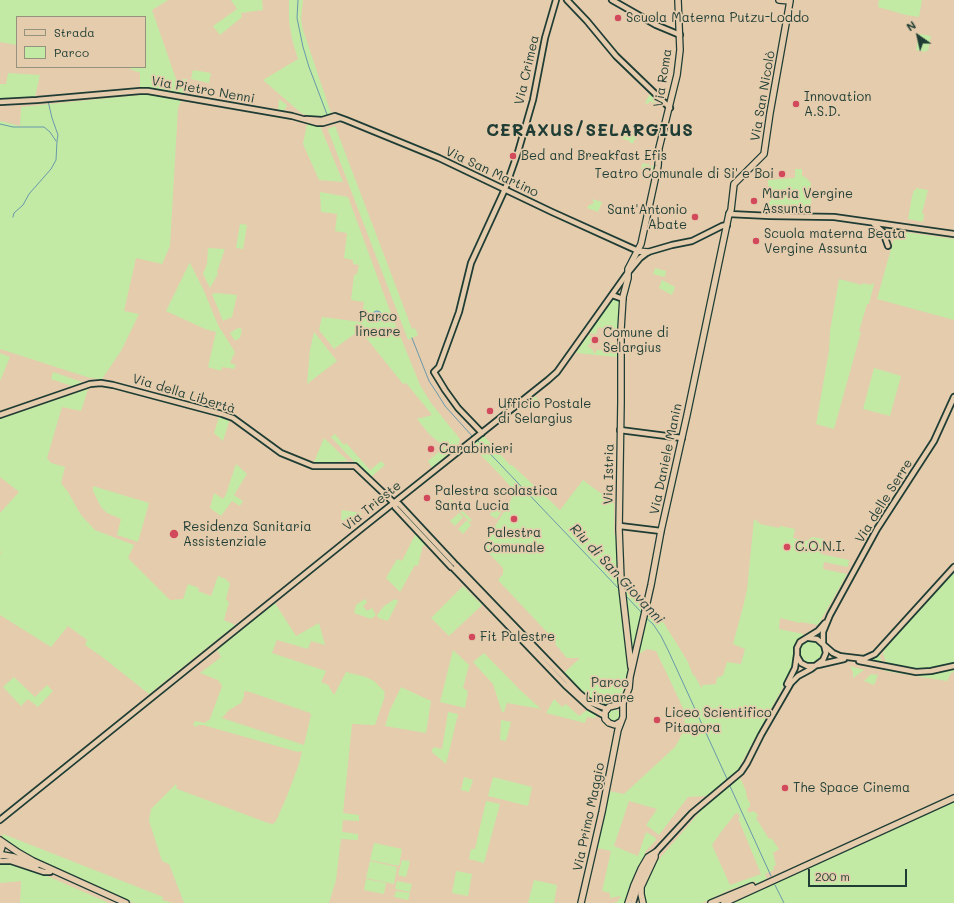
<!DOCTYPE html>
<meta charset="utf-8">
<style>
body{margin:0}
#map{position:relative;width:954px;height:903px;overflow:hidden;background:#e4ccad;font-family:Mali,sans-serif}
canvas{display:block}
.legend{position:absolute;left:16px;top:16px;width:130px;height:52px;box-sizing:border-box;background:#e4ccad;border:1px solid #95937d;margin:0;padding:5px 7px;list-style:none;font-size:12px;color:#1f3d34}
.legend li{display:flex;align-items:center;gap:8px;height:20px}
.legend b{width:20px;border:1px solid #95937d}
.north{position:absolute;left:898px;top:16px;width:40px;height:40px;-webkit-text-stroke:3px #e4ccad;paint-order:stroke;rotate:326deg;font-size:11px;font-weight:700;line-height:16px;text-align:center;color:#1f3d34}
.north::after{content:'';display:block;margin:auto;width:14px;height:18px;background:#1f3d34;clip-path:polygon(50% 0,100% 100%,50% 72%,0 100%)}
.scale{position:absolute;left:808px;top:869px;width:99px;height:18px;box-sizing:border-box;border:2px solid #1f3d34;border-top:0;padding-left:5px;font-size:12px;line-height:14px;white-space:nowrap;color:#1f3d34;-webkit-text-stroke:3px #e4ccad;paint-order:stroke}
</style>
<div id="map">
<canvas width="954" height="903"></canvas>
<ul class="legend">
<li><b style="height:5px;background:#e4ccad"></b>Strada</li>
<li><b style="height:11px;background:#c3eaa5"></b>Parco</li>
</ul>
<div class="north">N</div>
<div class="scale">200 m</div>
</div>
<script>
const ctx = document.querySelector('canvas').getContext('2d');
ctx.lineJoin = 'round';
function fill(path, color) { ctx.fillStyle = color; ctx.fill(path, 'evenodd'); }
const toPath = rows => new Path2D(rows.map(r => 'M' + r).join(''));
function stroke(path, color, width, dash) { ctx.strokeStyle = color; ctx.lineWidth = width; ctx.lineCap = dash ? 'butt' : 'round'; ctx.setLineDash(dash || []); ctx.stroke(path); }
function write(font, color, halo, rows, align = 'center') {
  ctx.font = font + ' Mali,sans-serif'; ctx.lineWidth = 3.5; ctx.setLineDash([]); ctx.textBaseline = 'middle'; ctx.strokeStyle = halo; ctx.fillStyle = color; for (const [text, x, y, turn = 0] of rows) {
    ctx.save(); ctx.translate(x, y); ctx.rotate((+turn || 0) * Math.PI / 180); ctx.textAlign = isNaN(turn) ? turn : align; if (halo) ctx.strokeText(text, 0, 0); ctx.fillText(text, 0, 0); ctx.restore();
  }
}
fill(toPath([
 [0,0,168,0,152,10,176,79,187,79,184,94,140,88,140,73,126,67,145,67,145,17,17,17,17,45,0,42],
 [231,0,262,0,263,10,241,13,242,17,220,35,213,26,237,9],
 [289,0,303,0,301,19,303,30,331,113,323,118,319,116,310,116,301,113,263,80,298,59,292,39,289,21],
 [879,0,922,0,919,17,906,15,878,7],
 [919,34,931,36,928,51,926,50,926,52,916,50],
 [193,70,211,73,209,83,191,79],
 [8,73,40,75,35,97,0,99,0,84,6,84],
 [650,94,662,102,660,106,657,105,650,101,648,104,645,103],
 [140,95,151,95,182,99,178,108,170,246,162,264,136,258,124,311,139,314,121,351,102,379,90,378,0,349,0,121,20,126,21,107],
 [279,99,287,105,286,108,283,111,278,111],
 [307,124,320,126,343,182,319,180,303,144],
 [335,126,412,329,415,328,418,335,408,340,328,130,328,129],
 [626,130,637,137,636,140,634,139,633,144,629,142,630,141,621,138],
 [643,163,655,167,653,173,641,169],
 [795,169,802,169,802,176,805,177,811,183,811,212,789,213,783,211,775,212,765,210,766,202,770,202,771,188,768,188,768,180,795,178],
 [916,188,928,190,922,213,924,214,923,222,908,219,912,196,914,190,916,190],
 [320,192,348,197,390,311,420,385,431,403,460,439,458,445,432,468,428,461,445,447,430,435,417,419,432,415,425,406,406,383,403,384,360,330,334,349,319,330,322,317,361,322,364,302,351,300,354,275,357,274,359,265,353,264,353,260,344,258,347,233,335,231,337,214,321,212],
 [592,199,602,202,598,212,587,208,589,205,590,205,594,203],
 [240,224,247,225,243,249,236,248],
 [896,231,954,239,954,320,877,299],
 [208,248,225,249,217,272,218,274,210,288,203,274,207,264],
 [190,263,204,291,218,325,235,352,230,363,236,365,234,369,222,367,221,371,208,367,216,332,205,329,166,311,189,264],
 [655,268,666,271,665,277,653,274],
 [839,279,862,285,862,283,871,285,872,283,874,284,869,304,867,304,859,331,861,332,834,429,816,424,829,351,830,331],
 [662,280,675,287,672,295,659,288],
 [215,293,237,295,232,317,223,321,212,294],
 [613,298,619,299,620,304,618,330,613,331,598,327,596,334,589,333],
 [238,328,242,329,240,338,235,341,230,333],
 [314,332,337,361,307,384,310,350],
 [588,335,596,338,595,339,591,339,590,341,592,342,587,346,592,349,594,353,596,353,596,350,603,350,602,344,607,344,606,346,610,347,611,343,616,343,616,349,618,350,617,357,576,353],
 [0,353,10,357,0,381],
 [874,368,901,376,890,416,863,409],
 [53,372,82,382,72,386,51,379],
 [88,389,81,411,62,407,47,458,51,463,65,467,61,483,68,492,81,515,95,530,134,545,128,558,170,600,183,599,188,584,199,588,198,591,211,596,218,576,226,579,230,584,226,599,229,602,224,620,235,625,149,694,101,656,85,645,87,640,68,626,51,647,0,615,0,555,1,552,0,551,0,513,19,492,0,477,0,419],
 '529 402a5 5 0 1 1 10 0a5 5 0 1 1-10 0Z',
 [219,417,227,418,229,422,223,441,214,433],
 [335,434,344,445,346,443,370,470,381,461,385,465,371,477,359,467,331,437],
 [483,435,510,465,512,465,560,510,583,480,614,503,614,534,616,536,619,580,662,620,688,662,693,675,695,676,702,689,702,685,716,684,717,677,720,677,723,675,727,662,741,664,745,649,733,644,743,607,747,590,754,519,760,524,779,528,780,526,795,529,793,538,807,541,812,537,824,539,821,554,849,560,848,567,824,562,823,569,847,574,818,625,801,622,800,623,780,618,779,629,803,634,803,636,797,641,793,649,793,666,790,674,737,771,746,791,747,798,750,803,750,807,747,809,749,813,753,811,757,814,758,816,756,818,769,839,771,838,779,849,773,853,776,865,773,867,774,870,765,874,767,879,756,884,755,881,729,890,702,903,645,903,643,896,644,886,653,866,699,813,698,810,728,787,725,783,707,796,688,797,659,835,646,825,657,809,629,801,614,846,638,856,646,832,656,838,656,840,645,852,645,858,641,865,638,865,637,867,638,868,634,875,636,877,626,903,613,903,617,902,621,896,610,898,610,893,602,891,611,851,597,848,609,791,624,794,675,747,685,729,684,710,656,651,647,649,639,654,645,622,634,653,631,652,628,661,627,674,620,700,615,703,600,705,591,701,585,696,564,673,580,658,567,658,555,644,556,642,498,580,503,574,503,568,483,547,512,498,509,494,513,490,503,478,471,445],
 [738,813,740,818,738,818,761,874,730,885,712,845,721,832,735,814],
 [324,438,344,457,348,461,318,463,314,462],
 [236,464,247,474,234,495,243,501,240,506,232,501,221,516,210,508,214,493,223,499,226,494],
 [93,486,149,503,138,542,117,535,121,519,107,513,101,507,93,491],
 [451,500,472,520,470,522,449,501],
 [496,504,503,508,497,519,490,515],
 [342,510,361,513,360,523,341,520],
 [459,513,463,517,455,526,450,521],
 [467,520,471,525,463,534,458,529],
 [416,533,427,546,423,545,418,566,415,565,400,592,386,578,397,559,402,561],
 [954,568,954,662,934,668,916,669,896,666,886,662,883,654,885,648,890,641],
 [463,586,482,605,449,636,431,618],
 [372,594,365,599,367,603,363,606,367,611,372,608,376,615,371,619,354,613,356,605],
 [395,599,398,601,388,621,378,618,377,615,384,606],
 [275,603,296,636,319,623,325,645,311,641,308,649,277,640,272,653,326,671,321,682,328,685,334,695,346,672,366,677,374,681,385,692,384,695,385,696,375,725,352,724,343,813,359,815,359,821,343,820,342,832,358,834,358,840,341,839,336,880,329,903,184,903,169,864,162,861,149,821,151,809,176,784,177,789,268,823,273,824,276,821,287,796,299,764,302,751,298,752,203,725,198,725,196,727,193,725,195,721,205,723,210,719,222,686,218,680,200,673,221,657,217,650],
 [244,691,250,692,310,713,311,715,304,745,222,718,229,710,241,703,244,696],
 '800 652a11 11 0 1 1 22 0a11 11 0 1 1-22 0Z',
 [453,650,469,665,463,688,468,691,465,708,440,702],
 [881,651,880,657,883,664,865,660],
 [484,653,519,689,541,709,507,703,504,712,502,712,493,684,473,662],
 [850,666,864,670,853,678,853,672],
 [954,668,954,672,951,673,947,681,885,671,885,669,903,672,926,674],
 [871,674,878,675,874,685,864,681],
 [14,677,35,697,47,685,53,691,38,707,28,699,21,706,3,687],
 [401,687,431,701,426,733,385,726,390,710],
 [554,699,562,707,566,704,579,716,587,710,596,714,595,718,587,717,585,723,546,713],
 '608 715a6 6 0 1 1 12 0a6 6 0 1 1-12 0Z',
 [448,712,458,714,446,764,432,752,433,747,442,749],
 [501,720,511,722,506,741,500,740],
 [464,777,473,780,469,792,461,790],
 [493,777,532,787,528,806,488,796],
 [486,801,500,804,484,863,469,859,471,849,475,849],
 [954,801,954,903,729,903],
 [3,834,163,897,162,900,173,903,134,903,52,867,28,856,2,837],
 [374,843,402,849,399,866,370,860],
 [402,860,410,861,406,877,398,875],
 [370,861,397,867,394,884,366,878],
 [10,862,38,872,109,903,20,903,21,881,0,883,0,863],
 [456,871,472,874,468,896,452,893],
 [366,879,386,883,384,894,364,890],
 [534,880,557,885,554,903,528,903],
 [397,881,412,884,410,892,395,889],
 [396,891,410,893,408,900,394,897]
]), '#c3eaa5');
const water = toPath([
 '372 316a5 5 0 1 1 10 0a5 5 0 1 1-10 0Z'
]);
fill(water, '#9bd4fb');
stroke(water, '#6998ab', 1);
stroke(toPath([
 [298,0,297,18,303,47,309,67,328,117],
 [0,124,13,127,44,127,50,132,56,141],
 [13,217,14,213,23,205,29,194,51,169,56,160,57,141,58,135,52,118,48,101],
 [412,338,429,381,437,393,445,406,473,437],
 [477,440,620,590],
 [625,595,642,613],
 [645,617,653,624,661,636,668,650,728,781],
 [729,784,771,876],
 [775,885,784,903]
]), '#6998ab', 1);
const tertiary = toPath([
 [567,0,587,21,616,56,670,108],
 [612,0,656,25,680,35],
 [0,102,37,100,140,91,148,91,292,116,317,123,323,123,340,118],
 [306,119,322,120,335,116,346,120,439,158,552,212,636,250,638,252],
 [729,214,770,216,834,217,954,234],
 [874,224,883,232,888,246],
 [612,295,623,299],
 [0,415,90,384,101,383,113,385,222,414,233,418,281,453,313,466,355,466,394,503,399,504,454,563],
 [620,430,682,438],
 [482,433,458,408,445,390,434,372,439,367,459,312,471,263,505,189,518,152,533,100,545,38,556,0],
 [394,503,395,507,451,567],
 [620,526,661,531],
 [456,565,579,693,591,703,607,709],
 [454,569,565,685,589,707,605,716],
 [809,638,817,639,833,653,842,657],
 [823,644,823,632,830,615,877,529,934,441,954,397],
 [839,656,864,659,875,654,954,567],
 [859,661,916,672,931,671,954,666],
 [818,665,844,659],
 [815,666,807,666,801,663,797,656,797,648,800,642,818,631,825,623],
 [787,684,795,668,797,654],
 [0,820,361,529,548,380,557,372,626,275,640,258,648,252,672,245,692,241,722,226,727,225],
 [0,861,11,861,44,872,50,872],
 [633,903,640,880,655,853,692,813,741,772,747,763,761,735,791,683,798,676,811,669,823,660,826,653,824,645]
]);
const secondary = toPath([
 [638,251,648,252],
 [631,667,621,580,619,529,621,402,621,329,623,297,628,278,628,269,641,244,658,166,659,148,677,75,680,50,678,0],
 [620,722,615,725,609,723,605,719,605,712,609,707,617,705,624,700],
 [0,840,19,853,33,861,126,903],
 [0,840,2,847,0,853],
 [0,856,3,855,14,857,36,866],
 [581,903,602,812,618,730,623,717,623,703,629,688,630,677,651,585,661,531,687,415,729,214,731,210,734,184,764,154,770,113,790,1,779,0],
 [628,903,634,885,641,869,648,857,656,852],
 [643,903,641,894,641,887,655,857,655,853],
 [711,903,752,886],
 [724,903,954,798]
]);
stroke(tertiary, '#1f3d34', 8);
stroke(secondary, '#1f3d34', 8);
stroke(tertiary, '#e4ccad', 4.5);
stroke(secondary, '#e4ccad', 5.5);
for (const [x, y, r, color] of [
 [618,18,4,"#d1495b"],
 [796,104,4,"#d1495b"],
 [513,156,4,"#d1495b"],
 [782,174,4,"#d1495b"],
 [754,201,4,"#d1495b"],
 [695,217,4,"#d1495b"],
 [756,241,4,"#d1495b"],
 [595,340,4,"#d1495b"],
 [490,411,4,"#d1495b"],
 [431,449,4,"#d1495b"],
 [427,498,4,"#d1495b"],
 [514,519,4,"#d1495b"],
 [174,534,5,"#d1495b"],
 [787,547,4,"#d1495b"],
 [472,637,4,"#d1495b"],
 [657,720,4,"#d1495b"],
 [785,788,4,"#d1495b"]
]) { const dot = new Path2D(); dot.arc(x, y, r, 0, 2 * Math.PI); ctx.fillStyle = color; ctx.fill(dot); stroke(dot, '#e4ccad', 1.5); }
write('13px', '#1f3d34', '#e4ccad', [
 ["Scuola Materna Putzu-Loddo",626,18],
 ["Innovation",804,97],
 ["A.S.D.",804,112],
 ["Bed and Breakfast Efis",521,156],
 ["Teatro Comunale di Si' e Boi",774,174,"right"],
 ["Maria Vergine",762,194],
 ["Assunta",762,209],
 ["Sant'Antonio",687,210,"right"],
 ["Abate",687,225,"right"],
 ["Scuola materna Beata",764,234],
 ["Vergine Assunta",764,249],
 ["Comune di",603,333],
 ["Selargius",603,348],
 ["Ufficio Postale",498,404],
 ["di Selargius",498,419],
 ["Carabinieri",439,449],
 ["Palestra scolastica",435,491],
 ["Santa Lucia",435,506],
 ["Residenza Sanitaria",183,527],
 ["Assistenziale",183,542],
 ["Palestra",514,533,"center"],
 ["Comunale",514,548,"center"],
 ["C.O.N.I.",795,547],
 ["Fit Palestre",480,637],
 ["Liceo Scientifico",665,713],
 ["Pitagora",665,728],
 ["The Space Cinema",793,788]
], 'left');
write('13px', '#1f3d34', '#e4ccad', [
 ["Via Crimea",527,70,-77],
 ["Via Roma",663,78,-81],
 ["Via Pietro Nenni",203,90,10],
 ["Via San Nicolò",763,96,-80],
 ["Via San Martino",492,172,25],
 ["Via della Libertà",184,394,17],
 ["Via Daniele Manin",666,459,-78],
 ["Via Istria",609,474,-89],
 ["Via delle Serre",884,501,-58],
 ["Via Trieste",372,506,-39],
 ["Via Primo Maggio",589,817,-78]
]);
write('13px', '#27463a', '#e4ccad', [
 ["Parco",378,317],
 ["lineare",378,332],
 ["Parco",610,683],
 ["Lineare",610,698]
]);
write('italic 14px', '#25453e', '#e4ccad', [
 ["Riu di San Giovanni",617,574,47]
]);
ctx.letterSpacing = '1px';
write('bold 17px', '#1f3d34', '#e4ccad', [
 ["CERAXUS/SELARGIUS",590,131]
]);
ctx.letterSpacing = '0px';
</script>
